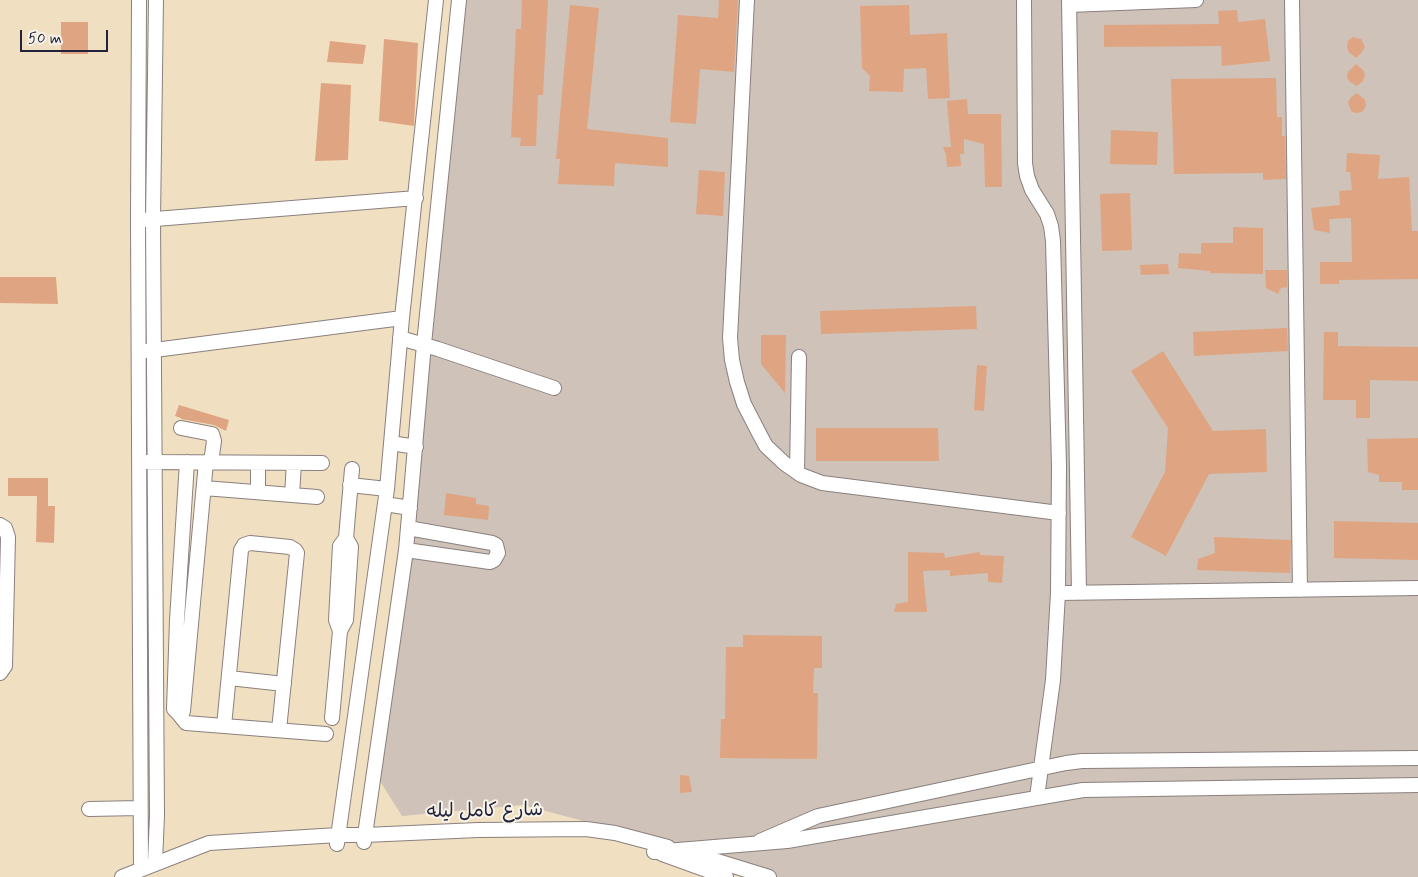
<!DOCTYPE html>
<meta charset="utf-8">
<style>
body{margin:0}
#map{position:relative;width:1418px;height:877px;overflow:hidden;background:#f1dfc1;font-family:Mynerve,sans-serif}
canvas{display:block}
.scale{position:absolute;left:20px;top:30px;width:88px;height:22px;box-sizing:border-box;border:2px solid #22223b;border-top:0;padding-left:6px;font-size:15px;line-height:18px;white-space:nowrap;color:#22223b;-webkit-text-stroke:4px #f7f3e8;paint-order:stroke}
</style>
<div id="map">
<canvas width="1418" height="877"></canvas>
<div class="scale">50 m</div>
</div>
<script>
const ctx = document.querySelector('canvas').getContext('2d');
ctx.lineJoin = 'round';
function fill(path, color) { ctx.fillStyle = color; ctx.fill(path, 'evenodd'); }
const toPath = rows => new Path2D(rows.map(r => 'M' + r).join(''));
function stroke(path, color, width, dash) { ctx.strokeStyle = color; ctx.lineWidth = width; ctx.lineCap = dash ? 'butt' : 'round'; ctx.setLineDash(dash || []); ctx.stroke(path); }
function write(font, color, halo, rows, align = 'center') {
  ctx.font = font + ' Mynerve,"Playpen Sans Arabic",sans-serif'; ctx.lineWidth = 4; ctx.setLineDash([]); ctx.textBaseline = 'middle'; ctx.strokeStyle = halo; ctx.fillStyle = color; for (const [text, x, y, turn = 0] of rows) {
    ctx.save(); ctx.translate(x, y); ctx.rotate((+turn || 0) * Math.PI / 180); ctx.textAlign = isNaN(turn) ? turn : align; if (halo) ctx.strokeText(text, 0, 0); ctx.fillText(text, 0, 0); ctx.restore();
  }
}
fill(toPath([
 [459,0,1418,0,1418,877,776,877,708,854,523,805,402,816,378,778]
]), '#cec2b9');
fill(toPath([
 [522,0,548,0,543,95,538,95,536,146,520,146,521,138,511,137,516,29,521,29],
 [719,0,738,0,734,72,700,69,696,124,670,122,678,15,718,18],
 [570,5,599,8,587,129,668,138,668,167,615,163,614,186,558,184,560,159,556,159],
 [909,5,910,35,947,33,950,98,928,99,926,68,904,69,903,92,869,91,870,76,862,68,860,6],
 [1237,10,1238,22,1265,19,1270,61,1222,66,1221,46,1104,47,1104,25,1219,24,1218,11],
 [61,22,88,22,88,54,61,54],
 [1353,37,1361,39,1365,47,1362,52,1356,58,1349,52,1347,47,1348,41],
 [384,39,418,43,414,126,379,121],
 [330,41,366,45,363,64,327,62],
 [1356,64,1363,70,1365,75,1363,81,1357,86,1350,82,1347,78,1348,72],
 [1276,78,1277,117,1282,117,1282,136,1285,136,1286,179,1263,180,1263,173,1174,174,1171,79],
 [321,83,351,85,348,160,315,161],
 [1357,93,1365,100,1366,106,1362,112,1356,113,1351,111,1348,102,1351,97],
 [967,99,968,114,1001,114,1002,187,985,187,984,144,964,139,964,154,960,154,961,166,947,167,946,155,943,147,951,147,947,101],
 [1111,130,1158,132,1157,165,1110,164],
 [1347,153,1380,155,1378,179,1409,177,1412,231,1418,231,1418,279,1339,280,1339,284,1320,284,1320,262,1352,262,1351,218,1329,219,1330,233,1314,230,1311,208,1340,205,1339,191,1352,190,1350,172,1346,172],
 [699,170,725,172,723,216,696,214],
 [1130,193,1132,250,1102,251,1100,194],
 [1233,227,1263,228,1263,274,1210,273,1210,271,1178,268,1179,253,1201,254,1201,243,1233,243],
 [1168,264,1169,274,1141,275,1140,265],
 [1265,270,1287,270,1287,287,1281,288,1278,294,1266,288],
 [0,277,56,277,58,304,0,303],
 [976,306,977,329,821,334,820,311],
 [1287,328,1288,351,1194,356,1193,332],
 [1324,332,1338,332,1338,346,1418,347,1418,381,1370,380,1370,418,1356,418,1356,400,1323,400],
 [761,335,786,335,785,393,761,364],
 [1163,351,1213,431,1266,429,1267,472,1209,474,1166,556,1131,537,1165,472,1168,428,1131,371],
 [977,365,987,366,984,411,974,410],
 [179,405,229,420,226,431,214,425,181,419,181,418,175,416],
 [816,428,938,428,939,461,816,461],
 [1418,438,1418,490,1402,490,1402,482,1379,482,1379,475,1368,472,1367,439],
 [8,478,48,478,48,506,55,506,54,543,36,542,37,496,8,496],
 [446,493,476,498,476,504,489,506,488,520,444,515],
 [1334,521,1418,523,1418,560,1334,558],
 [1214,537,1291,540,1290,573,1197,570,1198,559,1215,553],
 [908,552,944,553,945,558,979,552,980,555,1004,556,1002,583,988,582,988,573,950,576,950,570,923,571,927,612,894,612,896,604,908,602],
 [743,635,822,636,822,668,814,668,813,693,818,693,817,759,720,758,721,719,725,719,726,647,743,647],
 [680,775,689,776,692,792,680,793]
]), '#dfa582');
const minor = toPath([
 [139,0,138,220,141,869],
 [747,0,730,338,732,360,737,382,744,404,760,435,766,446,784,463,801,475,822,483,1059,513],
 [1024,0,1025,163,1027,176,1032,190,1047,214,1051,226,1053,241,1059,466,1058,593,1053,680,1037,797],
 [1069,0,1079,592],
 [1292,0,1300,590],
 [1069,5,1196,0],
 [143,220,416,198],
 [400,338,438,349,554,388],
 [147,351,402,318],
 [181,428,212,434,214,441,211,462],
 [391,443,416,447],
 [147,462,322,463],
 [187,462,177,620,174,709,178,713,183,711,206,462],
 [797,472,799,357],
 [350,485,387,489],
 [204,488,317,497],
 [258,492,258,463],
 [292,495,294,463],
 [385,504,410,508],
 [0,525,5,528,8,537,5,666,0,673],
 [406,550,490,562,494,560,498,553,496,545,492,543,408,528],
 [1058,593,1418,588],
 [340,631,336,620,340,546,346,538,352,469],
 [229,678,284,684],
 [178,713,186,723,326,734],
 [332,718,340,631,346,620,351,547,346,538],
 [224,726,241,550,244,545,250,543,290,547,295,550,297,553,279,730],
 [89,809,140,808],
 [760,841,818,816,1066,763,1082,761,1418,758],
 [364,842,406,550,424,344,459,0],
 [337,844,387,489,402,318,436,0],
 [654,852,787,841,1083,790,1418,785],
 [691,853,769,877],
 [662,854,726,877],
 [155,863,157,815,153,220,156,0],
 [122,877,209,843,338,835,365,835,478,830,586,829,615,833,668,847]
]);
stroke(minor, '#8a807e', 16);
stroke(minor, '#fff', 14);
write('19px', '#22223b', '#f7f3e8', [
 ["شارع كامل ليله",485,812,-1]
]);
</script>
